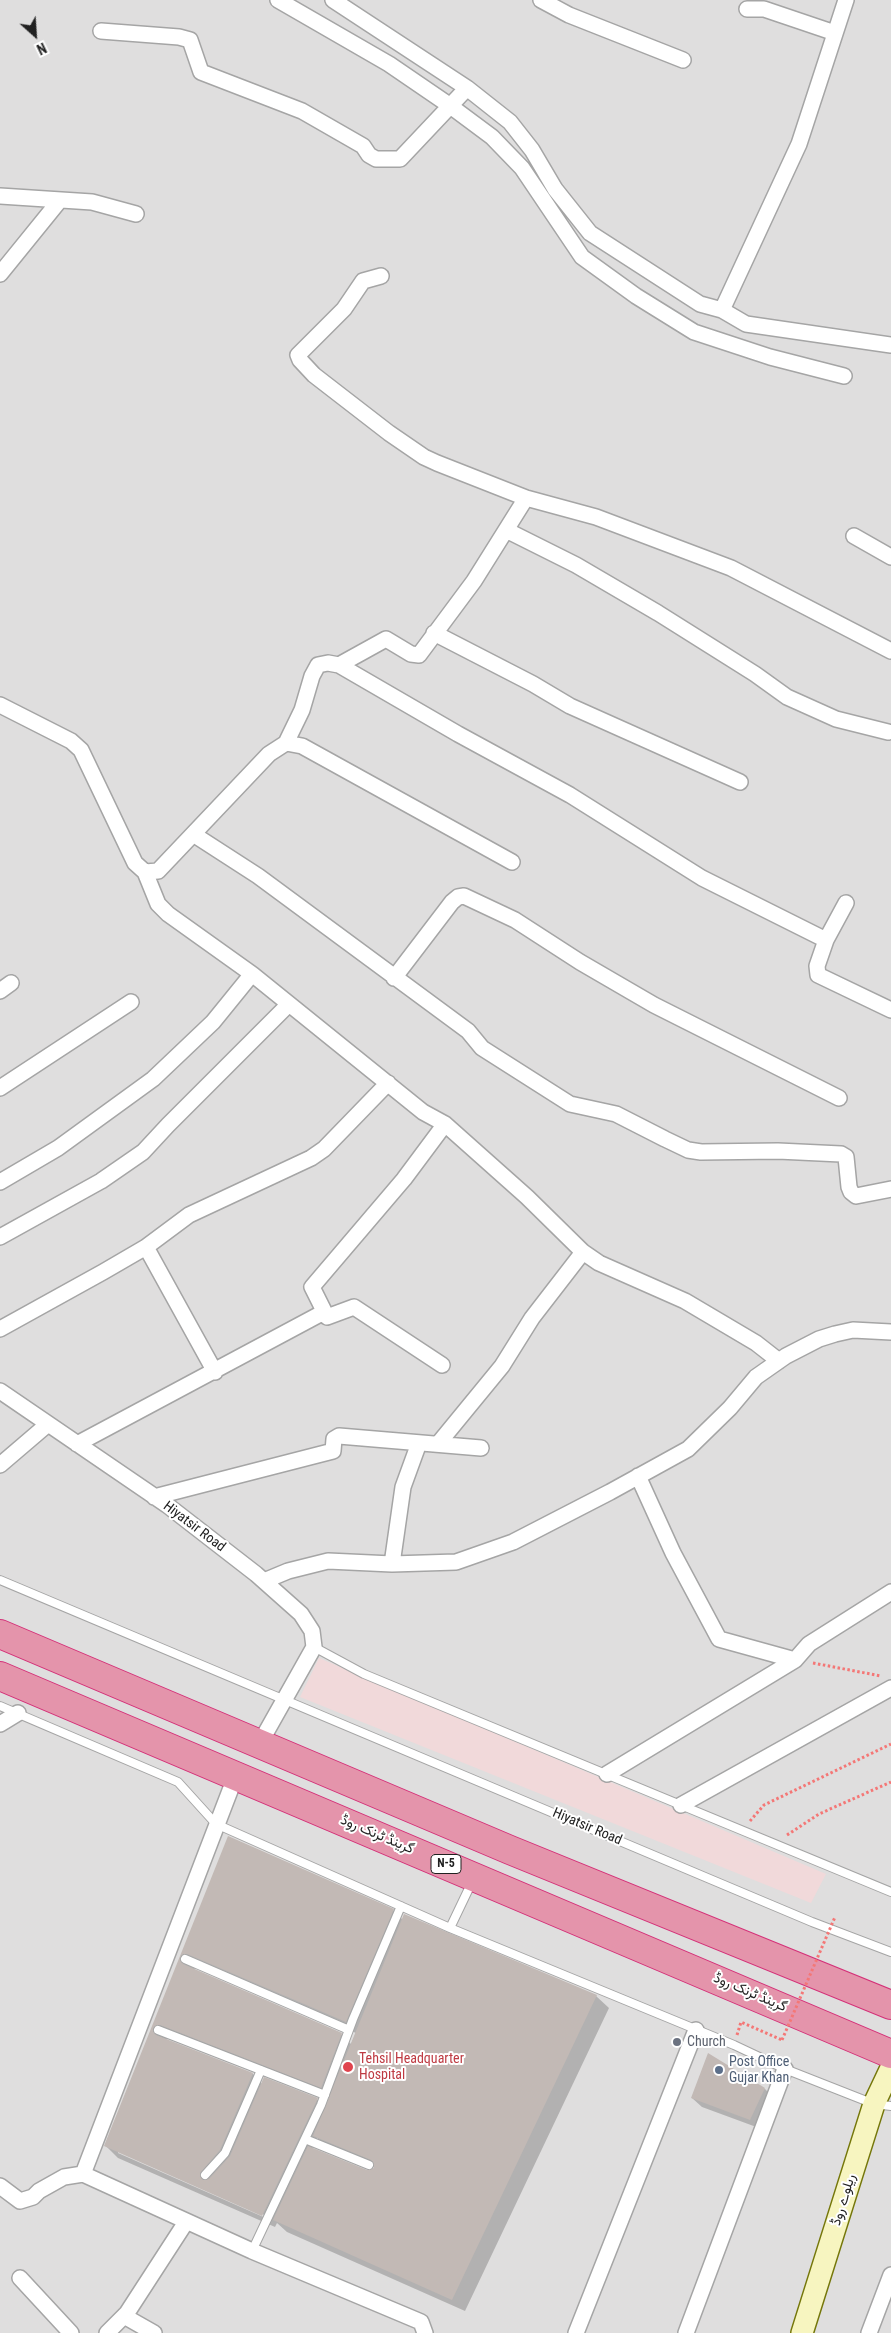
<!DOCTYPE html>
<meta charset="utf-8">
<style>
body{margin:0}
#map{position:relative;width:891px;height:2333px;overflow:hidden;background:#f1ede8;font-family:"Roboto Condensed",sans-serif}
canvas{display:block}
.north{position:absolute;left:10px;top:10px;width:50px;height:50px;-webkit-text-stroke:4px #fff;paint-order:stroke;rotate:154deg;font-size:14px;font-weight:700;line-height:20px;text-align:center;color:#212121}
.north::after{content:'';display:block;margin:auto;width:18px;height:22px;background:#212121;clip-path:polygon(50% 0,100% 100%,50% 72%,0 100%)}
</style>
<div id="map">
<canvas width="891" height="2333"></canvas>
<div class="north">N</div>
</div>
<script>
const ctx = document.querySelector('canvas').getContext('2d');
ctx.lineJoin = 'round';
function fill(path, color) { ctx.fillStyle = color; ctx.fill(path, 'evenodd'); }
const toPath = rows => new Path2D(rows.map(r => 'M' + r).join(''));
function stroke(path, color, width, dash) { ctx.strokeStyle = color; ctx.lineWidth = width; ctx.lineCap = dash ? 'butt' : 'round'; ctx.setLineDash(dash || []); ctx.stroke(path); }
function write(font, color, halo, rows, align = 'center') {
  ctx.font = font + ' "Roboto Condensed",Vazirmatn,sans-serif'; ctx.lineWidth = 4; ctx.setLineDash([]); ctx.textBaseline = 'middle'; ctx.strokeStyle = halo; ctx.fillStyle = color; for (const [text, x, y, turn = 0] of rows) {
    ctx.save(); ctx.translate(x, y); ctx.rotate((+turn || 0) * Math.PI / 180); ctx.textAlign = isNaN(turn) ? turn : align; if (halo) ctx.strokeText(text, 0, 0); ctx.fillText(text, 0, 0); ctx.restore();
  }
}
fill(toPath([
 [0,0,891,0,891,2333,0,2333]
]), '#dfdede');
fill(toPath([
 [319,1658,826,1874,811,1903,300,1697]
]), '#f1d9da');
fill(toPath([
 [229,1837,393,1910,403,1920,596,1996,609,2008,465,2311,287,2232,277,2223,275,2227,118,2158,105,2145],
 [200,1966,356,2033,351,2044,341,2034,192,1970],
 [173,2037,330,2098,325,2108,317,2099,262,2084,253,2074,165,2040],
 [317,2138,327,2148,376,2168,367,2172,312,2149],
 [118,2151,269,2217,268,2219,118,2153],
 [765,2089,774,2098,759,2128,702,2107,692,2098]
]), '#0003');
fill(toPath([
 [228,1836,394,1909,346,2022,187,1954,180,1957,183,1964,342,2033,321,2088,160,2025,153,2028,153,2031,156,2035,253,2073,220,2150,200,2173,203,2180,209,2179,230,2156,264,2077,318,2098,262,2216,104,2146],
 [404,1914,597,1995,452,2300,273,2220,308,2146,367,2170,374,2168,371,2160,313,2136],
 [708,2053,765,2088,750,2120,691,2098]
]), '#c2b9b5');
const lane = toPath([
 [0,1580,812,1922,891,1952],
 [314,1647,364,1674,891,1892],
 [0,1706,178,1782,216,1824,450,1928,734,2045,785,2069,874,2104,891,2106],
 [450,1928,472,1882],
 [185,1959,349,2030],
 [158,2030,325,2095],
 [305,2139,369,2165],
 [205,2175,225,2153,261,2070],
 [252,2251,321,2105,353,2019,401,1906]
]);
const street = toPath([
 [278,0,389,64,449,105,492,137,522,168,582,257,636,296,694,332,770,357,844,376],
 [333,0,467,88,510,122,532,150,555,189,590,233,700,304,722,310,746,324,891,345],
 [541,0,569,15,683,60],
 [747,9,764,9,835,33],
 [101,31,179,37,190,40,201,72,302,111,363,146,369,155,376,159,400,159,467,88],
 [0,196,92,202,136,214],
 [0,274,60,200],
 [381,276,363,281,344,309,298,355,300,360,314,375,389,433,424,457,437,463,526,498,596,517,731,568,891,651],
 [722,310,799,144,846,0],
 [506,530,576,565,658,613,755,674,787,697,836,719,888,732],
 [854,536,891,557],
 [434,633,533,684,570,706,740,782],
 [339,665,386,639,411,654,419,655,474,581,526,498],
 [0,705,71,741,81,750,135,863,145,872,158,904,168,914,252,974,423,1112,445,1124,527,1197,583,1252,599,1263,685,1301,756,1343,779,1361],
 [286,743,302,746,512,862],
 [193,834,258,876,468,1031,482,1048,570,1104,616,1114,665,1139,688,1150,701,1152,778,1151,841,1154,846,1157,849,1187,851,1192,856,1196,891,1189],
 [145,872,158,871,269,754,286,743,302,710,312,676,318,665,328,663,339,665,458,734,570,795,702,878,826,940],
 [846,903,826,940,817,966,818,975,891,1010],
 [394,978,452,902,458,897,464,896,515,920,580,962,654,1005,839,1098],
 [0,991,11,983],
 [0,1088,131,1002],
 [0,1182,58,1148,153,1079,213,1022,252,974],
 [0,1237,101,1181,143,1152,168,1125,289,1004],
 [146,1247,215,1372],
 [0,1329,103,1272,146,1247,189,1215,311,1158,324,1149,388,1083],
 [442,1365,354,1307,327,1317,312,1287,404,1179,445,1124],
 [0,1391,167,1505,256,1574,301,1614,312,1631,314,1647,260,1743],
 [77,1444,324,1312],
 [438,1444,502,1366,532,1318,583,1252],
 [0,1465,48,1424],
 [638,1476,673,1553,719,1639,795,1660],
 [154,1497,333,1451,334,1439,339,1436,481,1448],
 [392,1564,403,1487,419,1443],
 [264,1581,288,1571,328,1561,392,1564,456,1562,513,1542,610,1492,688,1449,730,1408,756,1377,786,1356,819,1339,835,1334,853,1330,891,1332],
 [0,1724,18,1713],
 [607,1774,795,1660,809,1644,891,1592],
 [236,1775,83,2174,252,2251,421,2322,425,2333],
 [681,1805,891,1688],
 [0,2186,20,2201,33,2197,39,2191,64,2177,83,2174],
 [20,2278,71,2333],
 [124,2316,154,2333],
 [107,2333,127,2313,186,2222],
 [576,2333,696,2030],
 [686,2333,785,2069],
 [869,2333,891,2275]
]);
const secondary = toPath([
 [802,2333,874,2104,891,2068]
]);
const highway = toPath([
 [0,1634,510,1850,891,2005],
 [0,1676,891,2054]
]);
stroke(lane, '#a5a5a5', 10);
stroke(street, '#a5a5a5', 18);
stroke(secondary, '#75770a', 24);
stroke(highway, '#d43078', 30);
stroke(toPath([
 [813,1663,881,1676],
 [750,1821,764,1805,891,1744],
 [787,1835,819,1814,891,1782],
 [737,2035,741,2022,782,2040]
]), '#f47776', 3, [2.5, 2.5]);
stroke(lane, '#fff', 8);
stroke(street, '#fff', 15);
stroke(secondary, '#f7f5c0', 21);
stroke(highway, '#e494ab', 28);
stroke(toPath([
 [782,2040,835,1917]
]), '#f47776', 3, [2.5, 2.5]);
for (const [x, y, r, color] of [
 [677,2042,5,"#6b7280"],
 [348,2067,6,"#e0444e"],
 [719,2070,5,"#5c6f8a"]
]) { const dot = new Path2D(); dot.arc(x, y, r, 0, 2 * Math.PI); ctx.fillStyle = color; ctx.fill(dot); stroke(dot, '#fff', 2); }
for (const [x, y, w] of [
 [446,1864,30]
]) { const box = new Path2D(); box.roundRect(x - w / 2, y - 9.5, w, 19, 4); ctx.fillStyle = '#fff'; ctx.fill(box); stroke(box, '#212121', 1); }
write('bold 12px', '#212121', null, [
 ["N-5",446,1864]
]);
write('14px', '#212121', '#fff', [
 ["Hiyatsir Road",194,1527,37],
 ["Hiyatsir Road",587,1827,23],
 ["گرینڈ ٹرنک روڈ",377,1835,23],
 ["گرینڈ ٹرنک روڈ",750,1993,23],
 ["ریلوے روڈ",844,2200,-73]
]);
write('14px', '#5b616d', '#fff', [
 ["Church",687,2042]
], 'left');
write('14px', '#be3a42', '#fff', [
 ["Tehsil Headquarter",359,2059],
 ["Hospital",359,2075]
], 'left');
write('14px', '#4e5e75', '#fff', [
 ["Post Office",729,2062],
 ["Gujar Khan",729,2078]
], 'left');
</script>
